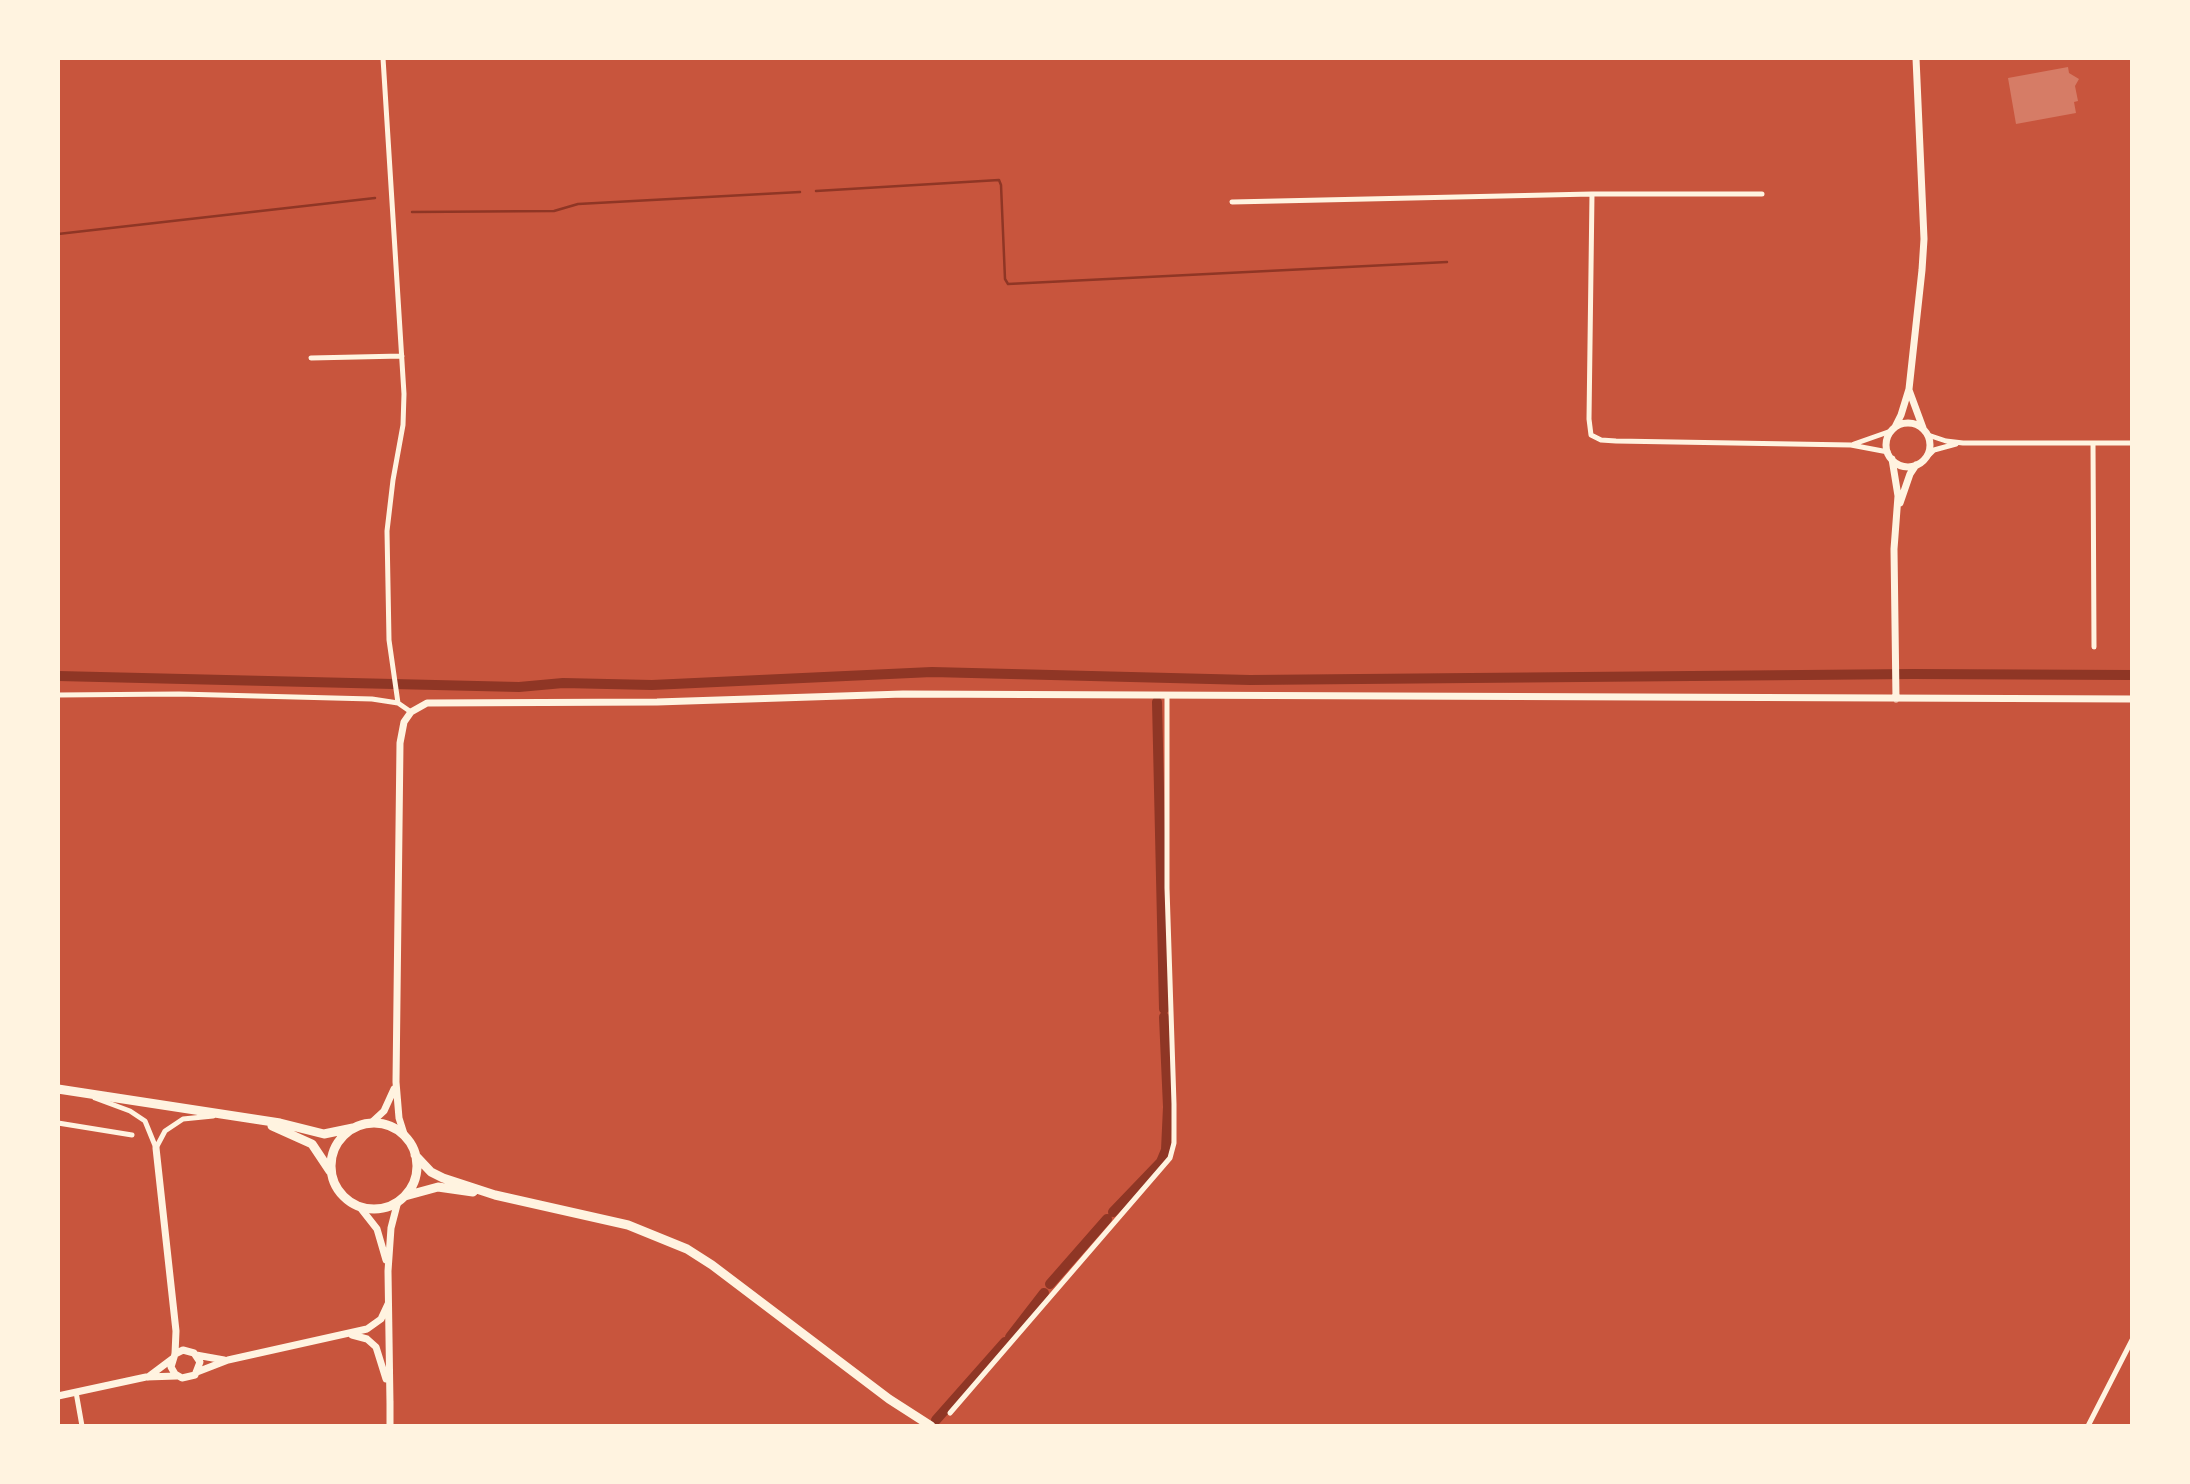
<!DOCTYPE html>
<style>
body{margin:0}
#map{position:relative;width:2190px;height:1484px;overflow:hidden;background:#c8553d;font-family:Figtree,sans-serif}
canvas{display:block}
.frame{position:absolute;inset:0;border:60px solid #fff3e0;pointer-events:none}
</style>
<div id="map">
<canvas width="2190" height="1484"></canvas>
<div class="frame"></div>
</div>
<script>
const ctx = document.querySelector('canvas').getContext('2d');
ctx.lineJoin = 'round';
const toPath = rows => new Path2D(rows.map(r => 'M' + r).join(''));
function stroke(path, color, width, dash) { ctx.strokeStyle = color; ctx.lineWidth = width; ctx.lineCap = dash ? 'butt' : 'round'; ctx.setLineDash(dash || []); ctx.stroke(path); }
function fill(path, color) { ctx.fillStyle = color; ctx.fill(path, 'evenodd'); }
stroke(toPath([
 [816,191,999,180,1001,185,1005,279,1008,284,1447,262],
 [412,212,554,211,578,204,800,192],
 [58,234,375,198]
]), '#8f3625', 2.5);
stroke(toPath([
 [58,676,519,687,563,683,652,685,932,672,1250,680,1913,674,2132,675],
 [1157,702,1164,1009],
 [1113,1212,1161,1162,1166,1150,1168,1107,1164,1017],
 [1050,1284,1107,1219],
 [1010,1337,1044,1293],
 [936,1420,1005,1342]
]), '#8f3625', 10);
fill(toPath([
 [2068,67,2069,73,2079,79,2075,86,2078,101,2074,102,2076,113,2016,124,2008,78]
]), '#d67c66');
stroke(toPath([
 [383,58,404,394,403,425,393,480,387,531,389,640,398,703],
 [1592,194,1589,419,1591,435,1601,440,1616,441,1851,445,1888,452],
 [1232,202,1592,194,1762,194],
 [311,358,402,356],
 [1928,435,1946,441,1963,443,2132,443],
 [2093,443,2094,647],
 [1854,444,1891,431],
 [1925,459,1934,450,1956,444],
 [58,695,179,694,372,699,398,703,411,712],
 [95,1098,130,1111,145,1121,156,1148,165,1131,183,1119,213,1116],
 [58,1123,132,1135],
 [76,1392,82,1426],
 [950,1413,1170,1158,1174,1143,1174,1104,1167,888,1167,695],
 [2088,1426,2132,1340]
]), '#fff3e0', 5);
stroke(toPath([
 [1909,390,1923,428],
 '1886 445a22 22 0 1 1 44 0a22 22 0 1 1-44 0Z',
 [1895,427,1901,415,1909,389,1922,270,1924,239,1916,58],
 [1892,459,1898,496,1894,549,1896,699],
 [1900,503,1910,474,1916,465],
 [371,1123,384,1111,394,1089],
 [405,1137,399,1118,396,1082,400,743,404,722,411,712,427,703,657,702,903,694,2132,699],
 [156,1148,176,1331,175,1354,171,1367,175,1374,182,1378,195,1375,200,1362,194,1353,183,1350,175,1354],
 [359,1206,377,1229,386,1260],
 [352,1335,367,1339,376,1347,386,1379],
 [196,1355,224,1360],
 [197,1372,228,1360,367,1329,381,1319,388,1304],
 [148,1377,172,1359],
 [58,1396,146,1377,177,1376],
 [390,1401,390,1426],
 [390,1404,388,1271,391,1228,398,1201]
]), '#fff3e0', 7);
stroke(toPath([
 [58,1089,280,1123,324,1134,353,1128],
 '331 1166a43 43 0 1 1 86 0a43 43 0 1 1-86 0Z',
 [272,1126,312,1144,330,1171],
 [415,1155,431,1172,443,1178,495,1195,628,1225,687,1249,712,1265,889,1399,931,1426],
 [405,1196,438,1187,473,1192]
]), '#fff3e0', 9);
</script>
